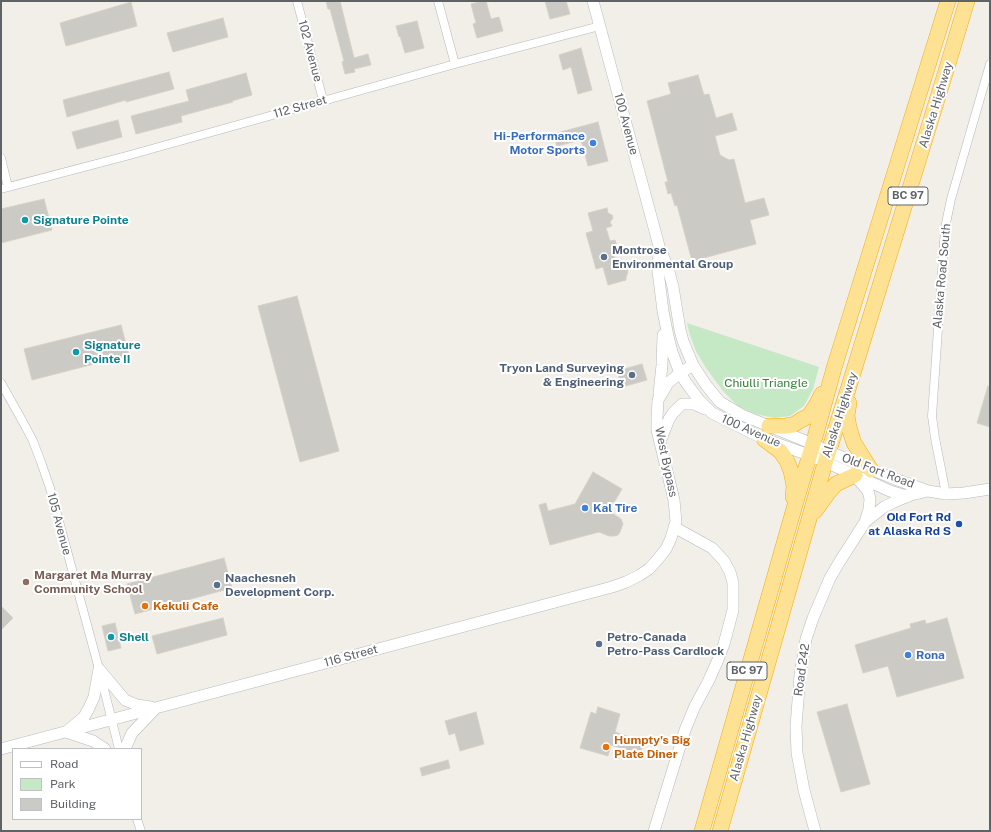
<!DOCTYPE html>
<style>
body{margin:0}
#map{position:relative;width:991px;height:832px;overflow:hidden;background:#f1efe8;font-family:"Public Sans",sans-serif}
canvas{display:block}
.frame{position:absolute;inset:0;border:2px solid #5f6368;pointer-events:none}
.legend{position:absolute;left:12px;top:748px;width:130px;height:72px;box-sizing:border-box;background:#fff;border:1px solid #bfc1c3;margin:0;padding:5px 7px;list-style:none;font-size:12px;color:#5f6368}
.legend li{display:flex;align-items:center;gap:8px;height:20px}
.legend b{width:20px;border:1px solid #bfc1c3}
</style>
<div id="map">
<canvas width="991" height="832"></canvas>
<div class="frame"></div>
<ul class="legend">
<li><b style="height:5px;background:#fff"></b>Road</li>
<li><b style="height:11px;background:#c5e8c5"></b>Park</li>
<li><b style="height:11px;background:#cccac5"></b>Building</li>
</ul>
</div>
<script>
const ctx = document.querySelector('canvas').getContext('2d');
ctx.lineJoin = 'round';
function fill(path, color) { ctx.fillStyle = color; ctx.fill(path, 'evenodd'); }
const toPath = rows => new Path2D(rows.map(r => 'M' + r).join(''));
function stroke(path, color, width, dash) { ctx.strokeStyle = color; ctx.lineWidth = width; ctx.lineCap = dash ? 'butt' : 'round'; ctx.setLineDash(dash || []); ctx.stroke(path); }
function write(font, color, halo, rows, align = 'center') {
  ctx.font = font + ' "Public Sans",sans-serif'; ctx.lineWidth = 4; ctx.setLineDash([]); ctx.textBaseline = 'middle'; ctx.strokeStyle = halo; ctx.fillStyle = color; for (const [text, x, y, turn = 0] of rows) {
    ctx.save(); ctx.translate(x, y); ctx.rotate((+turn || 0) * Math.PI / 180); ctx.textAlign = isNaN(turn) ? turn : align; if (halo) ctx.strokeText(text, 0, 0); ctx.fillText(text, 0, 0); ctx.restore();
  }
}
fill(toPath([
 [687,323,819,367,813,389,804,406,790,416,775,418,755,414,738,406,723,391,706,368,696,351,690,335]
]), '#c5e8c5');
const building = toPath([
 [326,1,340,1,354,58,368,54,371,65,354,69,355,72,345,74,342,62,344,61,330,9,328,9,326,1],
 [483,1,486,1,491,19,499,17,503,31,477,38,473,24,476,23,471,4,483,1],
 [545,1,566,1,570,14,550,19,545,1],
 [131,2,137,26,66,46,60,23,131,2],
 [223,18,228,37,173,52,167,33,223,18],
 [417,21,424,48,405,53,400,36,399,37,396,26,417,21],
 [581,48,592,90,578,94,571,67,563,70,559,55,581,48],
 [169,72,174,89,126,102,126,100,67,117,63,100,169,72],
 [246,73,252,95,232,101,233,102,210,108,181,116,182,122,136,134,131,116,189,101,186,90,246,73],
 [698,75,704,95,709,94,716,118,732,113,737,130,715,136,720,155,729,160,734,159,745,203,764,198,769,215,750,220,756,244,692,261,677,205,675,206,671,193,668,194,665,182,668,182,647,101,671,94,668,83,698,75],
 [118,120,122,137,77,149,72,132,118,120],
 [598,122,608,161,588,166,581,140,557,146,553,134,598,122],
 [44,199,52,230,1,243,1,209,44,199],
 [607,208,608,213,612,215,613,218,610,222,612,226,606,228,610,241,615,240,617,246,616,249,612,250,616,263,621,262,623,266,627,268,628,272,626,277,626,280,608,285,603,267,596,269,586,233,593,231,588,213,607,208],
 [297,296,339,451,300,462,258,306,297,296],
 [121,325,129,355,32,380,24,349,121,325],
 [642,364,647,380,622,387,617,371,642,364],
 [988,386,990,387,990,427,977,423,988,386],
 [593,472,622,489,609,511,621,519,623,524,620,532,618,535,614,536,609,536,599,532,550,545,539,505,546,503,548,511,575,504,593,472],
 [224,558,232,588,135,614,127,584,224,558],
 [1,606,13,618,1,630,1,606],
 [223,618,227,635,157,654,152,636,223,618],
 [947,618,964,678,897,697,888,666,863,673,855,645,911,628,910,624,925,620,926,624,947,618],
 [115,623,121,648,108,651,102,626,115,623],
 [847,704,870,784,841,792,817,712,847,704],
 [598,707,620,714,615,732,644,742,640,754,611,745,608,756,580,748,591,712,596,714,598,707],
 [476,712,484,744,460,751,455,733,449,735,445,721,476,712],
 [448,760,450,768,422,776,420,768,448,760]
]);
fill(building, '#cccac5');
stroke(building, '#d6d1c6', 1);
const street = toPath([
 [297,1,323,100],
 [438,1,455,64],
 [1,158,8,187],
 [1,189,130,155,455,64,600,26],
 [1,383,23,422,33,441,41,462,50,488,99,669,119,749],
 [946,494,935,438,932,416,945,228,951,199,990,64],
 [137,819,141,831]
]);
const secondary = toPath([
 [593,1,659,246,668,268,673,287,680,330,683,341,693,365,706,385,720,402,742,415,803,440,860,465,895,479,928,491,946,494,964,493,990,489],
 [659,251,658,271,663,311,668,336,672,352,680,373,687,384,699,400,712,413,764,439,809,455,855,475,890,491,903,495,911,495,928,491],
 [659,394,662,365,663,335],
 [660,442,669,419,673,413,682,404,694,404,705,409],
 [865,522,884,507,894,502,909,496],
 [99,669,94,697,89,708,84,717,66,732,93,741,105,749],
 [99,669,125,700,137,705,151,707],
 [1,749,612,587,626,582,640,575,649,569,658,559,666,549,671,538,676,522,674,500,657,430,657,418,658,400,668,383,680,373,693,365],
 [125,749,132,733,155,709],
 [654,831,685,730,695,706,708,682,717,662,724,644,733,610,733,583,730,572,724,561,712,548,674,527],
 [815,831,804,790,797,753,796,726,800,675,806,639,813,618,830,578,840,561,865,522,869,509,870,499,868,491,857,478]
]);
const highway = toPath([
 [849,403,847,416,849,427,852,437,854,443,871,470],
 [769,426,785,426,793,425,801,420,809,416,815,407,822,394],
 [764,439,780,451,787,461,791,471,794,486,793,497],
 [815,511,828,493,836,484,855,475],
 [702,831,793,512,817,430,834,368,948,1],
 [720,831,825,463,850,383,949,61,967,1]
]);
stroke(street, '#b5b8bc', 9);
stroke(secondary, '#b6babf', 12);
stroke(highway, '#f9ab00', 16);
stroke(street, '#fff', 8);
stroke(secondary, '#fff', 11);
stroke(highway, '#fde293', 15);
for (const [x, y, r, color] of [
 [593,143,4,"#3f7fe0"],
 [25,220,4,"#0f9aa8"],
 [604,257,4,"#5c6f8a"],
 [76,352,4,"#0f9aa8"],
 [632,375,4,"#5c6f8a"],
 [585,508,4,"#3f7fe0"],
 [959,524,4,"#1a4fb4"],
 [26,582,4,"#8d6e63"],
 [217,585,4,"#5c6f8a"],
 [145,606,4,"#e8710a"],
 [111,637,4,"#0f9aa8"],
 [599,644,4,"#5c6f8a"],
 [908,655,4,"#3f7fe0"],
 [606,747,4,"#e8710a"]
]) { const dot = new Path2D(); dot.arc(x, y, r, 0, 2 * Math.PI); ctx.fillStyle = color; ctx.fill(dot); stroke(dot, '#fff', 1.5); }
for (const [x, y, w] of [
 [908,196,40],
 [747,671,40]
]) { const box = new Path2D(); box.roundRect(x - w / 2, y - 9, w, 18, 3); ctx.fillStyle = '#fff'; ctx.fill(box); stroke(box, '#5f6368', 1); }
write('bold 11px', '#5f6368', null, [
 ["BC 97",908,196],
 ["BC 97",747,671]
]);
write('12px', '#5f6368', '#fff', [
 ["102 Avenue",310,51,75],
 ["Alaska Highway",936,105,-73],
 ["112 Street",300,107,-16],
 ["100 Avenue",626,124,75],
 ["Alaska Road South",942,276,-85],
 ["Alaska Highway",840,415,-72],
 ["100 Avenue",751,431,24],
 ["West Bypass",666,462,78],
 ["Old Fort Road",878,471,21],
 ["105 Avenue",59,524,75],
 ["116 Street",351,656,-15],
 ["Road 242",802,670,-82],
 ["Alaska Highway",746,738,-74]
]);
write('bold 12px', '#366cbe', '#fff', [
 ["Hi-Performance",585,136,"right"],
 ["Motor Sports",585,150,"right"],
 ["Kal Tire",593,508],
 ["Rona",916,655]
], 'left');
write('bold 12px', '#0d838f', '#fff', [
 ["Signature Pointe",33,220],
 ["Signature",84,345],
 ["Pointe II",84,359],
 ["Shell",119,637]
], 'left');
write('bold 12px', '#4e5e75', '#fff', [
 ["Montrose",612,250],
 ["Environmental Group",612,264],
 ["Tryon Land Surveying",624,368,"right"],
 ["& Engineering",624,382,"right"],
 ["Naachesneh",225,578],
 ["Development Corp.",225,592],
 ["Petro-Canada",607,637],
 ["Petro-Pass Cardlock",607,651]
], 'left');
write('12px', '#348238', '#fff', [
 ["Chiulli Triangle",766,383]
]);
write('bold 12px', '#164399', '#fff', [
 ["Old Fort Rd",951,517],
 ["at Alaska Rd S",951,531]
], 'right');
write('bold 12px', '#785e54', '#fff', [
 ["Margaret Ma Murray",34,575],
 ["Community School",34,589]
], 'left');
write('bold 12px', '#c56008', '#fff', [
 ["Kekuli Cafe",153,606],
 ["Humpty's Big",614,740],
 ["Plate Diner",614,754]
], 'left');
</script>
